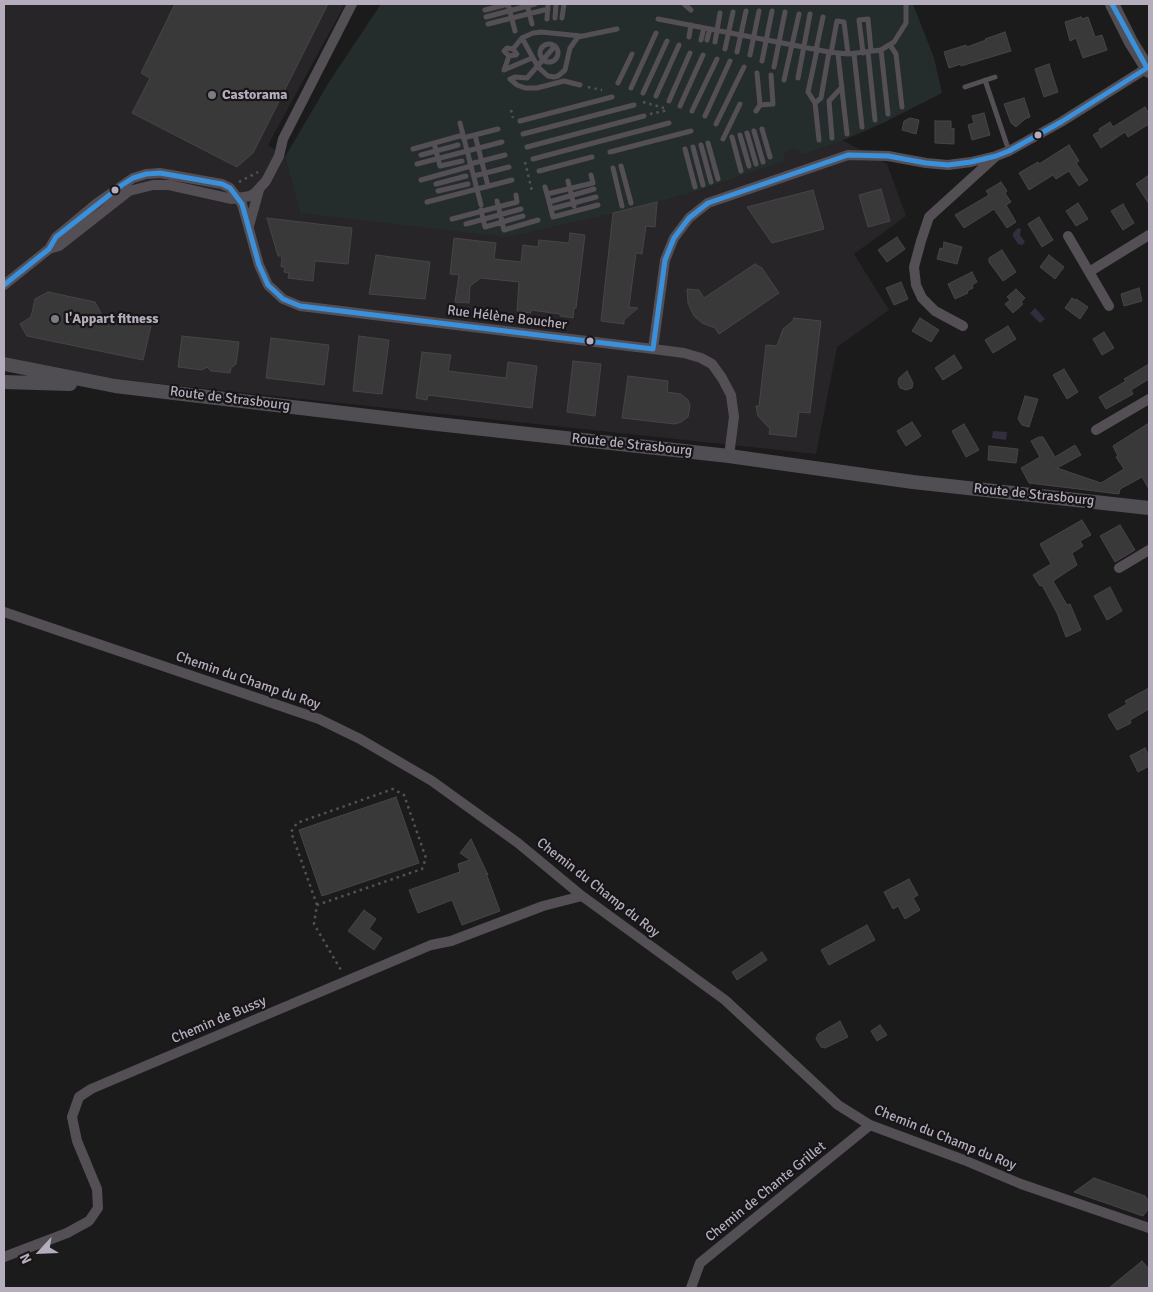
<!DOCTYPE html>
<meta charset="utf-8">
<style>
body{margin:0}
#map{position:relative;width:1153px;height:1292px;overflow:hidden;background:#1c1b1c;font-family:Signika,sans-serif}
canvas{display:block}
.frame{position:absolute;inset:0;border:5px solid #b5adbc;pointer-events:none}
.north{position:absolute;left:15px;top:1227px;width:50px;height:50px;-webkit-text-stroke:4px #171518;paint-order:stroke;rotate:245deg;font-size:14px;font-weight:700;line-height:20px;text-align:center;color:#b5adbc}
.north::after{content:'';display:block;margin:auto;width:18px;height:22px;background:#b5adbc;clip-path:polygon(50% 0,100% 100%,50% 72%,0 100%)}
</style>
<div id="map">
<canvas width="1153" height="1292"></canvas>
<div class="frame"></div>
<div class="north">N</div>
</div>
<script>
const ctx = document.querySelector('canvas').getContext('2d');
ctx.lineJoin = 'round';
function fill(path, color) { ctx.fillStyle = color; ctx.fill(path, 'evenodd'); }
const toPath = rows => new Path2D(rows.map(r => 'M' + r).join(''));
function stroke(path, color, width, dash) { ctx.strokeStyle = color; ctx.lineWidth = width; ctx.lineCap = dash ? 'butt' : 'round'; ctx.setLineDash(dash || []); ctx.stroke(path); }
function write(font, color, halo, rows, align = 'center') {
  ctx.font = font + ' Signika,sans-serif'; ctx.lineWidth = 4.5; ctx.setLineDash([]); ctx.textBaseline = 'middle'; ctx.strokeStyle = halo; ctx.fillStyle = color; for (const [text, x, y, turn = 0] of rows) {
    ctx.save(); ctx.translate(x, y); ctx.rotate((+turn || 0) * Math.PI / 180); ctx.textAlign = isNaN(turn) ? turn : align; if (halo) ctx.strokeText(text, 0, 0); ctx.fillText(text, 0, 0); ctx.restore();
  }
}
fill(toPath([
 [4,4,345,4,268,145,285,157,300,213,631,209,698,191,783,161,785,153,791,149,799,151,801,155,842,140,887,164,906,216,854,254,889,310,837,347,816,454,4,367]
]), '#272528');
fill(toPath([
 [381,4,913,4,934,58,942,93,883,123,846,139,801,155,799,151,791,149,785,153,784,161,698,191,632,209,506,237,300,213,285,157,329,82]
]), '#252d2c');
fill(toPath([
 [1018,228,1021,229,1020,235,1025,242,1022,245,1018,244,1013,236,1013,233],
 [1035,308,1045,319,1040,323,1030,313],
 [993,431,1007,432,1006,440,992,438]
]), '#332e3e');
const building = toPath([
 [175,4,328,4,253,153,237,167,132,113,150,78,141,73,175,4],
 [1081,17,1082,19,1088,17,1095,37,1102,35,1107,50,1083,58,1076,38,1070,41,1065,22,1081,17],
 [1005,32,1011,51,961,66,961,64,949,68,944,52,966,45,967,47,986,40,985,39,1005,32],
 [1049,64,1058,92,1044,97,1035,69,1049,64],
 [1024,98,1030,117,1025,119,1016,127,1011,123,1004,104,1024,98],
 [1145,107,1149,114,1149,124,1128,137,1125,132,1101,148,1093,135,1100,131,1099,129,1110,122,1113,127,1145,107],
 [984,113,990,135,972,140,968,125,974,123,972,116,984,113],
 [910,118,919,120,916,134,902,130,904,121,910,118],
 [935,121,951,121,951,129,954,128,954,144,935,143,935,121],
 [1069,145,1079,161,1076,163,1088,180,1079,186,1069,171,1056,179,1053,175,1029,190,1019,173,1038,162,1039,164,1069,145],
 [1149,175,1149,204,1136,184,1149,175],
 [1001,182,1007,191,1005,193,1011,202,1006,205,1016,222,1007,228,994,209,964,228,955,215,989,195,986,191,1001,182],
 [881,189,890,221,868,227,859,195,881,189],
 [813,190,824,229,772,243,747,207,813,190],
 [657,202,655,227,646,226,642,254,636,253,629,307,638,308,624,320,624,324,601,321,613,213,657,202],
 [1078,203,1088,219,1076,226,1066,211,1078,203],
 [1123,204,1134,223,1123,230,1111,211,1123,204],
 [1039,217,1053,240,1042,247,1028,224,1039,217],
 [267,218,352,228,348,264,315,261,313,281,288,278,289,273,284,272,285,267,281,267,282,256,278,256,267,218],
 [570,233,585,235,576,308,574,308,573,318,560,316,560,314,531,310,531,313,517,311,519,282,481,278,470,286,469,303,455,302,459,275,450,274,454,238,496,243,494,259,521,262,523,245,538,247,539,240,569,243,570,233],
 [897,237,905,249,887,262,878,250,897,237],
 [944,242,962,247,957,264,937,259,940,248,943,249,944,242],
 [1002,250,1016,272,1003,281,989,262,989,258,1002,250],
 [376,255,430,262,425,299,369,294,376,255],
 [1049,255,1064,267,1055,279,1040,267,1049,255],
 [755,264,762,268,779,293,719,334,715,328,702,323,694,316,688,303,687,289,699,290,704,298,755,264],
 [972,272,977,282,972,285,973,288,967,291,968,293,955,299,948,284,972,272],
 [901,282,908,299,894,305,886,288,901,282],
 [1139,288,1142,301,1124,306,1121,294,1139,288],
 [1016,289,1025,298,1021,302,1023,304,1013,313,1005,304,1010,300,1007,297,1016,289],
 [48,292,95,302,102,315,151,326,143,360,27,336,20,324,31,317,35,299,48,292],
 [1072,298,1075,300,1076,299,1088,307,1080,319,1065,308,1072,298],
 [794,318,821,321,810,413,799,412,796,437,769,434,770,429,758,416,756,406,759,406,766,345,777,346,783,329,793,321,794,318],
 [920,318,939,330,931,342,912,331,920,318],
 [1008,326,1016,339,993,353,985,340,1008,326],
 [1104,332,1114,348,1102,355,1093,339,1104,332],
 [182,336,239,342,236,364,231,368,230,373,211,371,207,367,202,370,178,367,182,336],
 [359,336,389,340,382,394,353,391,359,336],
 [271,338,329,345,324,385,266,378,271,338],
 [422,352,451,355,448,371,506,378,508,362,537,366,532,408,428,395,427,400,416,398,422,352],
 [954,355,962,368,943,380,935,368,954,355],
 [573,361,601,364,595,416,567,412,573,361],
 [1149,364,1149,379,1131,390,1133,394,1106,409,1099,397,1126,381,1124,379,1149,364],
 [1064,369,1078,392,1067,399,1053,375,1064,369],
 [907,371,913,383,912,388,906,390,900,388,898,383,899,378,907,371],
 [628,376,668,381,667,392,681,394,688,400,690,406,688,417,681,422,675,424,622,418,628,376],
 [1025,396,1038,399,1029,427,1022,425,1018,419,1025,396],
 [912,422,921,436,906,446,897,431,912,422],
 [1149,423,1149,489,1142,477,1120,489,1119,494,1029,483,1021,468,1040,457,1031,441,1039,437,1043,437,1055,457,1075,445,1081,455,1057,468,1101,483,1124,469,1116,457,1118,456,1113,446,1149,423],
 [964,424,979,450,966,457,952,431,964,424],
 [989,446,1018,449,1016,463,988,460,989,446],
 [1082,520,1091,535,1080,541,1083,546,1072,553,1077,565,1053,581,1067,605,1070,604,1081,630,1066,637,1057,613,1042,585,1040,586,1033,575,1051,564,1040,544,1082,520],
 [1120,525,1135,550,1115,562,1100,536,1120,525],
 [1110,587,1122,611,1107,620,1094,596,1110,587],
 [1149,688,1149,709,1130,720,1131,723,1117,730,1108,715,1127,704,1125,701,1149,688],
 [1145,748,1149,756,1149,766,1138,772,1130,756,1145,748],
 [396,797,419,863,322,896,299,830,396,797],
 [471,839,488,875,486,873,500,911,462,925,452,900,418,913,409,890,460,872,458,864,470,860,460,853,471,839],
 [909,879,918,895,913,898,920,910,905,919,898,906,893,909,884,892,909,879],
 [364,910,376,919,369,929,382,938,374,950,348,931,364,910],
 [867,925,875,940,829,965,821,950,867,925],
 [762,952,767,960,737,980,732,972,762,952],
 [840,1021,848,1037,825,1048,821,1047,816,1039,818,1034,840,1021],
 [880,1025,887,1035,877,1041,871,1031,880,1025],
 [1094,1178,1145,1196,1149,1201,1149,1208,1143,1216,1074,1192,1094,1178],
 [1142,1261,1149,1269,1149,1288,1109,1288,1142,1261]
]);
fill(building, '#3a393a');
stroke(building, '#474448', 1);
stroke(toPath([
 [588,87,602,90],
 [643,102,664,108],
 [511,110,513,118],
 [650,114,669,110],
 [525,162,532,191],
 [239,182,258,172],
 [317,905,291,832,297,823,393,789,404,795,426,858,422,869,317,905,314,924,342,972]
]), '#535156', 2.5, [2.5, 4]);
stroke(toPath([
 [527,4,532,24],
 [684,4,691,10],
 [485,10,508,4,515,31],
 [486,17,535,4],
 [555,18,556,4],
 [562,18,564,4],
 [547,19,548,4],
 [658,19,829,52,848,54,881,50,894,42,906,23,906,4],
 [488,24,548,9],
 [581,36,541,32,533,33,522,38,538,67,548,76,554,77,558,76,565,70,570,48,578,37,617,29],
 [689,37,691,25],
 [701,40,704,28],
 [707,40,710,29],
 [715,42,720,13],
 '540 53a9 9 0 1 1 18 0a9 9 0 1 1-18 0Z',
 [890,45,896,54,902,107],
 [555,46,527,78,515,77,510,79,517,85,525,88,537,88,564,81,580,85],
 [513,49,507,48,504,51,509,56,516,55,517,54,513,49,522,38],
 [725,49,733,12],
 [816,50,823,17],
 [817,50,808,92,815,103,819,140],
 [881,50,888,114],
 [737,52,746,11],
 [868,52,875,120],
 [831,53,837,21,844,22,848,54],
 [863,53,859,20,868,19,871,51],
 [838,54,847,134],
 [854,54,862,127],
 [750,55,759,11],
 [509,56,504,70,532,58],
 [762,61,772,11],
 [774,67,785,12],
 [757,73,760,105],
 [798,78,810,14],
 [784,80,799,14],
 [985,80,1009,151],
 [618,83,632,54],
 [965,87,995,77],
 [631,88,656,33],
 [643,93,667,41],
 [656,96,679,45],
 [669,101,690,53],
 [815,103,821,98,829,52],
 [680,106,703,55],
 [692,111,717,59],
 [756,111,760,105,773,104,771,75],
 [705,116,730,61],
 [520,121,612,97],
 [460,123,481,205],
 [716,124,744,67],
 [762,129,770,157],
 [754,131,763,162],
 [747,133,756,164],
 [523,134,634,105],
 [475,135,488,186],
 [740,135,749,166],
 [732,137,741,171],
 [463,138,498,129],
 [832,138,829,101,842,87],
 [723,139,740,104],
 [434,143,440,166,462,161],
 [708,143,718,179],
 [701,145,711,182],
 [527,147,644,116],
 [693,147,703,185],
 [413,149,463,135],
 [685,149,695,187],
 [610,152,691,131],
 [421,155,458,145],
 [533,159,669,123],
 [417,164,502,142],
 [470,164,505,155],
 [621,166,631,203],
 [613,168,622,206],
 [539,171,592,157],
 [474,176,509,167],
 [421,180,471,166],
 [568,181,574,206],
 [436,184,466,176],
 [545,187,547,194,593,183,591,175],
 [438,191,468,184],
 [547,194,553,217,598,205],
 [497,201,504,230,538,220],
 [427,202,512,180],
 [549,202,594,189],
 [551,209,596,197],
 [481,210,485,227,523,216],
 [452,219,517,202,516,195],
 [466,224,521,209]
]), '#534f55', 5);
stroke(toPath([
 [249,226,259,190],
 [1068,236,1109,306],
 [49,249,59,246,129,191,153,185,169,185,232,199,250,196,255,193,266,181,279,156,283,139,352,4],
 [1089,272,1149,235],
 [4,285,49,249,56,237,97,203,133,178,146,174,160,173,222,184,230,188,242,204,259,265,268,285,283,299,300,306,653,349,684,353,701,358,712,364,722,378,731,395,734,417,729,456],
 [963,326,935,311,922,298,916,285,914,267,921,241,929,217,995,157],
 [653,349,665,260,674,238,689,218,708,203,848,155,888,156,926,163,948,165,971,162,996,156,1009,151,1061,122,1147,68],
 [1096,430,1149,399],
 [1119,568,1149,550],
 [4,612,319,719,360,739,432,781,518,843,582,896,725,1000,838,1105,870,1125,964,1160,1021,1184,1149,1228],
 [4,1257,67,1233,89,1221,98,1208,97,1189,77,1141,72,1117,79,1097,91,1089,431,945,451,941,543,906,582,896],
 [691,1288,700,1263,870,1125]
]), '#534f55', 10);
stroke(toPath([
 [1112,4,1131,42,1149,71],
 [4,364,115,386,419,422,729,456,913,482,1149,508],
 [4,382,70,384]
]), '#514e53', 14);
stroke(toPath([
 [1112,4,1147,68],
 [4,285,49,249,56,237,122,185,133,178,146,174,160,173,222,184,230,188,242,204,259,265,268,285,283,299,300,306,653,349],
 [653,349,665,260,674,238,689,218,708,203,848,155,888,156,926,163,948,165,971,162,996,156,1009,151,1061,122,1147,68]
]), '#3a90db', 5);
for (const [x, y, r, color] of [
 [212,95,5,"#7f7a84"],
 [1038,135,4.5,"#b5adbc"],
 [115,190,4.5,"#b5adbc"],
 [55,319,5,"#7f7a84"],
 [590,341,4.5,"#b5adbc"]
]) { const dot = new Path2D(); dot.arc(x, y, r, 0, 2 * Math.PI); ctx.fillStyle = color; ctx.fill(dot); stroke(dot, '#171518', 2); }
write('bold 14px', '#b5adbc', '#171518', [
 ["Castorama",222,95],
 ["l'Appart fitness",65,319]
], 'left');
write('14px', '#b5adbc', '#171518', [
 ["Rue Hélène Boucher",507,318,7],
 ["Route de Strasbourg",230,399,7],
 ["Route de Strasbourg",632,445,6],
 ["Route de Strasbourg",1034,495,6],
 ["Chemin du Champ du Roy",248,681,19],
 ["Chemin du Champ du Roy",598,888,38],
 ["Chemin de Bussy",219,1020,-23],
 ["Chemin du Champ du Roy",945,1138,22],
 ["Chemin de Chante Grillet",766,1192,-39]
]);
</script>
